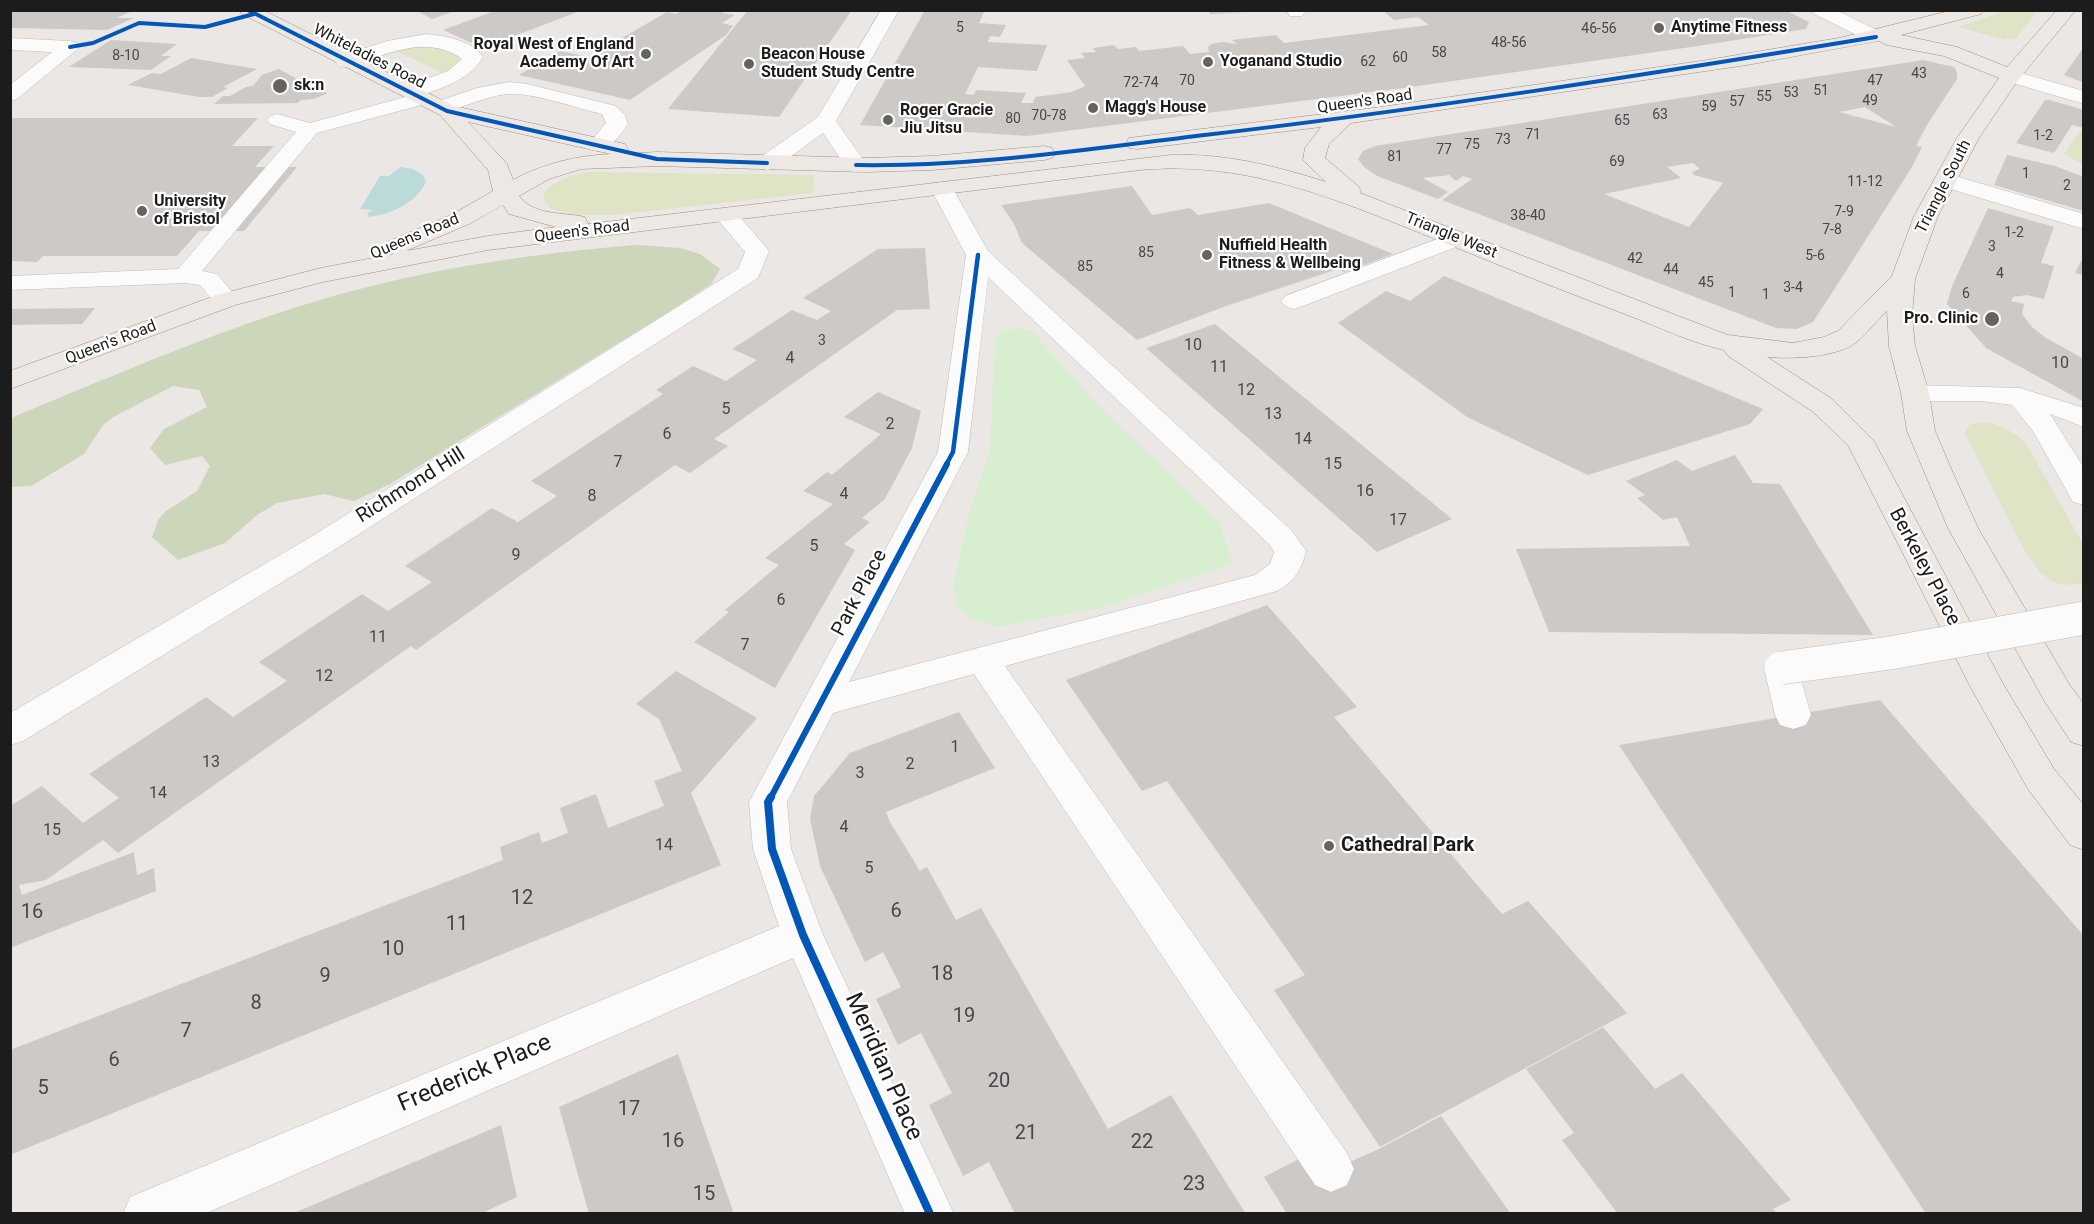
<!DOCTYPE html>
<html>
<head>
<meta charset="utf-8">
<style>
	body { margin:0 }
	#map { position:relative; width:2094px; height:1224px; overflow:hidden; background:#eae7e4; font-family:Roboto,sans-serif }
	canvas { display:block }
	.frame { position:absolute; inset:0; border:12px solid #1c1c1c; pointer-events:none }
</style>
</head>
<body>
<div id="map">
<canvas width="2094" height="1224"></canvas>
<div class="frame"></div>
</div>
<script>
const ctx = document.querySelector('canvas').getContext('2d');
ctx.lineJoin = 'round';
function fill(path, color) {
  ctx.fillStyle = color;
  ctx.fill(path, 'evenodd');
}
function strokePath(path, color, width, dash) {
  ctx.strokeStyle = color;
  ctx.lineWidth = width;
  ctx.lineCap = dash ? 'butt' : 'round';
  ctx.setLineDash(dash || []);
  ctx.stroke(path);
}
function label(font, color, halo, rows, align = 'center') {
  ctx.font = font + ' Roboto,sans-serif';
  ctx.lineWidth = 4.5;
  ctx.setLineDash([]);
  ctx.textBaseline = 'middle';
  ctx.strokeStyle = halo;
  ctx.fillStyle = color;
  for (const [text, x, y, turn = 0] of rows) {
    ctx.save();
    ctx.translate(x, y);
    ctx.rotate((+turn || 0) * Math.PI / 180);
    ctx.textAlign = isNaN(turn) ? turn : align;
    if (halo) ctx.strokeText(text, 0, 0);
    ctx.fillText(text, 0, 0);
    ctx.restore();
  }
}
const grass = new Path2D(`
	M2005 11H2037L2016 39 2007 38 2005 40 1958 27Z
	M418 45 449 48 465 59 447 75 394 50Z
	M2081 130H2083V164L2064 154Z
	M587 172 814 175 813 193 613 215H574L552 209 545 203 544 193C555 180 570 176 587 172Z
	M1982 422C2000 424 2011 430 2025 442L2083 544V583L2063 585 2050 580 2039 571 2022 546 1965 433 1969 425Z`);
const forest = new Path2D(`
	M636 245 680 248 700 254 720 269 711 284 678 306 390 484 354 501 324 494 277 503 257 515 225 543 178 560 152 537 158 520 166 511 197 491 210 466 202 456 165 465 150 448 164 429 207 407 199 390 173 386 113 417 103 425 84 454 31 486 11 487V418C123 372 235 322 352 291 445 266 540 253 636 245Z`);
const park = new Path2D(`
	M1019 328 1032 331 1094 401 1219 522 1234 564 1101 608 996 627 970 618 957 606 953 585 970 511 990 450 995 338 1002 331Z`);
const water = new Path2D(`
	M400 167 413 169 423 175 426 182C416 203 392 214 369 217L367 213 374 210 360 209 380 176H389Z`);
const building = new Path2D(`
	M10 10 117 11 135 10 116 18H134L107 30 10 28Z
	M415 10H455V11L432 19Z
	M497 10H580V11L483 48 443 30Z
	M682 10H725L722 13 735 15 722 23 733 26 726 35 630 100 519 75 560 51 589 57 667 12 676 14Z
	M748 10H852L779 117 668 109Z
	M925 10H985L979 23 1006 25 1000 37 990 36 988 42 1047 45 1037 71 978 67 965 94 974 95 976 90 1026 93 1021 103H1033L1035 97 1072 92 1085 86 1067 60 1085 58 1081 53 1096 52 1093 48 1114 45 1118 49 1136 47 1139 51 1183 46 1190 54 1209 52 1208 47 1211 44 1222 42 1237 44 1232 40 1276 35 1284 43 1429 25 1418 17 1394 20 1382 10H1785L1809 22 1806 29 1698 46 1411 87 1027 136 860 125Z
	M1208 10H1247V12L1210 14Z
	M111 40 177 44 161 56H171L151 70 69 67Z
	M2084 47V83L2064 75Z
	M191 58 257 69 223 87 228 88 212 97H199L128 85 152 73 161 74Z
	M1923 60 1954 67 1957 72V79L1927 125 1916 146 1922 147 1912 167 1832 293 1813 322 1797 329 1776 328 1442 200 1472 179 1463 176 1456 181 1449 175 1423 178 1448 192 1438 199 1377 176 1364 167 1358 159 1363 151 1375 146ZM1865 107 1896 127 1839 112ZM1693 163 1700 169 1692 172 1694 175 1723 183 1689 227 1604 194 1681 178 1667 167Z
	M279 69 308 85 325 89 326 94 314 99 301 100 298 103 214 104 223 96H230L246 87 253 86 262 75Z
	M2045 100H2050L2084 110V128L2072 125 2054 153 2016 143Z
	M10 118H258L232 146H274L255 167H297L244 231H199L177 256H43L37 262 10 261Z
	M2007 155 2055 166 2084 177V211L1994 185Z
	M1132 186 1152 215 1190 208 1198 215 1269 203 1393 254 1344 272 1338 269 1226 306 1137 340 1022 243 1013 222 1001 205Z
	M1988 208 2054 227 2041 263 2054 266 2044 299 2027 295 2013 297 2011 301 2024 304 2022 314 2032 327 2046 338 2084 359V402L1986 348 1947 304 1952 286Z
	M925 248 930 309 897 310 714 439 728 446 690 473 675 465 416 650 411 646 118 853 103 840 46 880 19 885 22 895 134 852 137 875 154 868 156 891 10 948V806L42 786 83 823 119 798 89 774 206 697 233 717 287 681 259 662 362 594 388 611 432 582 405 566 492 508 518 522 557 496 531 481 663 394 656 390 693 366 726 381 757 360 732 349 763 329 792 310 817 320 831 311 803 298 878 249Z
	M2084 255V275L2075 273Z
	M1444 276 1574 330 1763 409 1750 424 1588 475 1467 417 1338 323 1386 291 1410 301Z
	M95 308 82 324 10 325V309Z
	M1215 324 1323 413 1452 519 1377 552 1146 348Z
	M878 392 921 411 912 448 885 499 862 518 870 522 844 544 855 550 775 688 694 642 729 612 725 610 779 565 765 558 833 504 803 491 827 472 832 475 881 434 844 417Z
	M1735 455 1753 483 1780 484 1873 635 1549 632 1516 549 1690 546 1677 517 1663 520 1637 498 1645 495 1626 481 1677 460 1692 471Z
	M1267 605 1357 707 1334 717 1502 914 1528 901 1627 1013 1380 1147 1274 990 1305 975 1167 781 1142 791 1066 680Z
	M676 671 757 718 691 793 721 865 10 1155V1050L503 860 500 847 539 832 542 843 568 833 560 808 596 794 608 828 664 806 654 781 682 771 659 719 636 704Z
	M1880 700 2084 936V1214H1926L1619 745Z
	M959 712 995 768 886 812 890 822 920 871 927 867 956 920 981 908 1108 1129 1171 1095 1246 1214H1015L989 1162 963 1176 929 1105 952 1093 921 1033 898 1045 876 999 901 987 883 952 865 962 820 866 810 819 814 796 850 753Z
	M1603 1027 1655 1089 1682 1073 1791 1200 1773 1209 1777 1214H1618L1562 1140 1574 1133 1526 1069Z
	M678 1054 734 1214H589L559 1107Z
	M1441 1116 1511 1214H1287L1264 1177 1299 1159 1311 1179 1379 1149Z
	M501 1125 517 1197 480 1214 294 1213Z`);
const minor = new Path2D(`
	M881 10H899L836 121 867 165 864 170 856 172 848 170 823 133 775 168 767 170 759 168 756 163 759 158 818 117Z
	M1286 10H1304L1305 12 1302 16H1290Z
	M1811 10H1836L1883 33 1885 37 1883 41H1869L1814 14Z
	M427 34C446 36 471 40 483 57 470 79 447 86 425 94L432 99 429 103 317 133 202 271 217 274 239 300 235 305C217 310 211 298 200 285L185 283 10 290V276L178 269 296 132 270 124 267 120 270 116 277 114 310 123 405 97 399 92 402 88 448 71 462 59C424 32 385 57 345 67L338 65 335 61 338 57 387 41Z
	M10 38 70 41 77 43 80 47 17 99 10 101V85L52 52 10 50Z
	M2010 70 2084 91V104L2003 80 2000 76 2003 72Z
	M509 82 527 84 616 106 625 115 628 124C618 137 609 154 591 150L588 145 606 123 602 114C576 108 532 92 507 94 483 97 463 108 440 113L433 111 430 107 433 103 477 88Z
	M1945 173 2084 214V229L1937 185 1934 180 1937 175Z
	M942 182 950 184 953 189 988 251 1292 531 1306 551C1302 569 1294 582 1277 591L1005 666 1347 1153 1354 1169 1347 1185 1331 1192 1315 1185 974 674 833 713 787 802 791 849 823 935 954 1214H905L793 958 204 1214H123L130 1197 779 926 753 849 749 802 938 452 966 255 931 189 934 184ZM988 277 1270 545 1274 552 1270 564 1255 575 849 682 968 452Z
	M726 208 734 210 769 251 758 278 331 552 23 741 10 745V713L309 538 738 269 745 252 714 215 718 210Z
	M1456 232 1464 234 1468 239 1464 244 1303 306 1294 309 1285 306 1281 301 1285 296Z
	M1915 385 2020 388 2084 408V427L2050 414 2084 468V505L2073 502 2033 431 2012 405 1981 401H1915L1905 399 1901 393 1905 387Z
	M1781 655 1793 659 1798 668 1811 715 1806 725 1793 729 1780 725 1775 715 1764 668 1769 659Z`);
const major = new Path2D(`
	M239 10H263L454 106 625 144 628 149 624 154 657 152 866 158 932 156 1044 146 1052 148 1055 153 1052 158 1044 160 932 170 866 172 657 166 581 169 549 179 519 196C534 216 563 212 585 217L588 224 1171 155C1224 153 1276 166 1326 182L1303 160 1305 148 1321 127 1137 149 1129 148 1126 143 1129 138 1137 137 1373 108 1701 61 1839 38 1953 10H1984L1981 14 1901 35 1957 47 2007 67 2057 10H2076L2018 80 1979 138 1938 216 1915 279 1912 316 1915 346 1929 393 1935 431 1953 473 1978 528 2069 684 2084 704V746L2071 742 2045 702 1948 528 1907 431 1901 393 1889 346 1887 311C1877 320 1868 332 1858 341 1838 358 1792 359 1767 357L1832 399 1874 441 2002 682 2054 769 2084 805V850L2070 845 2028 789 1971 688 1848 445 1812 411 1728 356 1724 350C1692 343 1661 328 1630 316 1566 292 1503 267 1440 241 1340 201 1250 160 1140 170L488 250 323 282 235 305 10 389V371L217 295 321 268 394 254 387 252 384 247 387 242 453 214 493 191 488 170 440 115 242 14ZM1879 41 1887 45 1944 56 1999 78 1957 138 1914 216 1892 276 1838 331 1824 337 1793 343 1728 335 1699 324 1360 193 1361 191 1358 186 1325 158 1329 144 1351 123 1747 65ZM468 122 611 154C575 156 545 163 513 180L507 164ZM503 205 509 214 556 227 488 236 406 251 469 224Z`);
const minorBridge = new Path2D(`
	M1781 668 1890 653 2084 618`);
const cyclewayFar3 = new Path2D(`
	M248 10 447 111 657 159 767 163
	M70 47 93 43 139 23 205 27 254 14
	M856 165C970 167 1083 150 1196 136 1423 110 1650 74 1876 37`);
const cyclewayFar2 = new Path2D(`
	M946 465 953 452 978 255`);
const cyclewayFar1 = new Path2D(`
	M770 799 947 464`);
const cycleway = new Path2D(`
	M771 797 768 802 772 849 803 935 930 1214`);
const markers = [
	[1659,28,6,"#646362"],
	[646,54,6,"#646362"],
	[1208,62,6,"#646362"],
	[749,64,6,"#646362"],
	[280,86,8,"#646362"],
	[1093,108,6,"#646362"],
	[888,120,6,"#646362"],
	[142,211,6,"#646362"],
	[1207,255,6,"#646362"],
	[1992,319,8,"#646362"],
	[1329,846,6,"#646362"]
];
const farNumbernames = [
	["5",960,28],
	["46-56",1599,29],
	["48-56",1509,43],
	["58",1439,53],
	["8-10",126,56],
	["60",1400,58],
	["62",1368,62],
	["43",1919,74],
	["70",1187,81],
	["47",1875,81],
	["72-74",1141,83],
	["51",1821,91],
	["53",1791,93],
	["55",1764,97],
	["49",1870,101],
	["57",1737,102],
	["59",1709,107],
	["63",1660,115],
	["70-78",1049,116],
	["80",1013,119],
	["65",1622,121],
	["71",1533,135],
	["1-2",2043,136],
	["73",1503,140],
	["75",1472,145],
	["77",1444,150],
	["81",1395,157],
	["69",1617,162],
	["1",2026,174],
	["11-12",1865,182],
	["2",2067,186],
	["7-9",1844,212],
	["38-40",1528,216],
	["7-8",1832,230],
	["1-2",2014,233],
	["3",1992,247],
	["85",1146,253],
	["5-6",1815,256],
	["42",1635,259],
	["85",1085,267],
	["44",1671,270],
	["4",2000,274],
	["45",1706,283],
	["3-4",1793,288],
	["1",1732,293],
	["6",1966,294],
	["1",1766,295],
	["3",822,341]
];
const farPoinames = [
	["Anytime Fitness",1671,28],
	["Royal West of England",634,45,"right"],
	["Academy Of Art",634,63,"right"],
	["Beacon House",761,55],
	["Student Study Centre",761,73],
	["Yoganand Studio",1220,62],
	["sk:n",294,86],
	["Magg's House",1105,108],
	["Roger Gracie",900,111],
	["Jiu Jitsu",900,129],
	["University",154,202],
	["of Bristol",154,220],
	["Nuffield Health",1219,246],
	["Fitness & Wellbeing",1219,264],
	["Pro. Clinic",1978,319,"right"]
];
const farStreetnames = [
	["Whiteladies Road",369,57,27],
	["Queen's Road",1365,102,-8],
	["Triangle South",1944,187,-63],
	["Queen's Road",582,232,-7],
	["Triangle West",1451,236,22],
	["Queens Road",415,237,-23],
	["Queen's Road",111,343,-21]
];
const numberNames = [
	["10",1193,346],
	["4",790,359],
	["10",2060,364],
	["11",1219,368],
	["12",1246,391],
	["5",726,410],
	["13",1273,415],
	["2",890,425],
	["6",667,435],
	["14",1303,440],
	["7",618,463],
	["15",1333,465],
	["16",1365,492],
	["4",844,495],
	["8",592,497],
	["17",1398,521],
	["5",814,547],
	["9",516,556],
	["6",781,601],
	["11",378,638],
	["7",745,646],
	["12",324,677],
	["1",955,748],
	["13",211,763],
	["2",910,765],
	["3",860,774],
	["14",158,794],
	["4",844,828],
	["15",52,831],
	["14",664,846],
	["5",869,869]
];
const streetNames = [
	["Richmond Hill",411,486,-32],
	["Berkeley Place",1924,567,62],
	["Park Place",860,593,-62]
];
const poiNames = [
	["Cathedral Park",1341,846]
];
const nearNumbernames = [
	["12",522,899],
	["6",896,912],
	["16",32,913],
	["11",457,925],
	["10",393,950],
	["18",942,975],
	["9",325,977],
	["8",256,1004],
	["19",964,1017],
	["7",186,1032],
	["6",114,1061],
	["20",999,1082],
	["5",43,1089],
	["17",629,1110],
	["21",1026,1134],
	["16",673,1142],
	["22",1142,1143],
	["23",1194,1185],
	["15",704,1195]
];
const nearStreetnames = [
	["Meridian Place",883,1067,66],
	["Frederick Place",475,1074,-23]
];
fill(grass, '#dee4c5');
fill(forest, '#ccd6bb');
fill(park, '#d8eed1');
fill(water, '#badbda');
fill(building, '#cdc9c7');
strokePath(minor, '#bdbcbb', 1);
strokePath(major, '#9e8e83', 1);
fill(minor, '#fcfbfb');
fill(major, '#eee8e4');
strokePath(minorBridge, '#bdbcbb', 34, []);
strokePath(minorBridge, '#fcfbfb', 33);
strokePath(cyclewayFar3, '#0057b8', 4);
strokePath(cyclewayFar2, '#0057b8', 4.5);
strokePath(cyclewayFar1, '#0057b8', 6);
strokePath(cycleway, '#0057b8', 8);
for (const [x, y, r, color] of markers) {
  const dot = new Path2D();
  dot.arc(x, y, r, 0, 2 * Math.PI);
  ctx.fillStyle = color;
  ctx.fill(dot);
  strokePath(dot, '#fff', 2);
}
label('14px', '#484747', null, farNumbernames);
label('bold 16px', '#1c1c1c', '#fff', farPoinames, 'left');
label('16px', '#1c1c1c', '#fff', farStreetnames);
label('16px', '#484747', null, numberNames);
label('20px', '#1c1c1c', '#fff', streetNames);
label('bold 20px', '#1c1c1c', '#fff', poiNames, 'left');
label('20px', '#484747', null, nearNumbernames);
label('24px', '#1c1c1c', '#fff', nearStreetnames);
</script>
</body>
</html>
